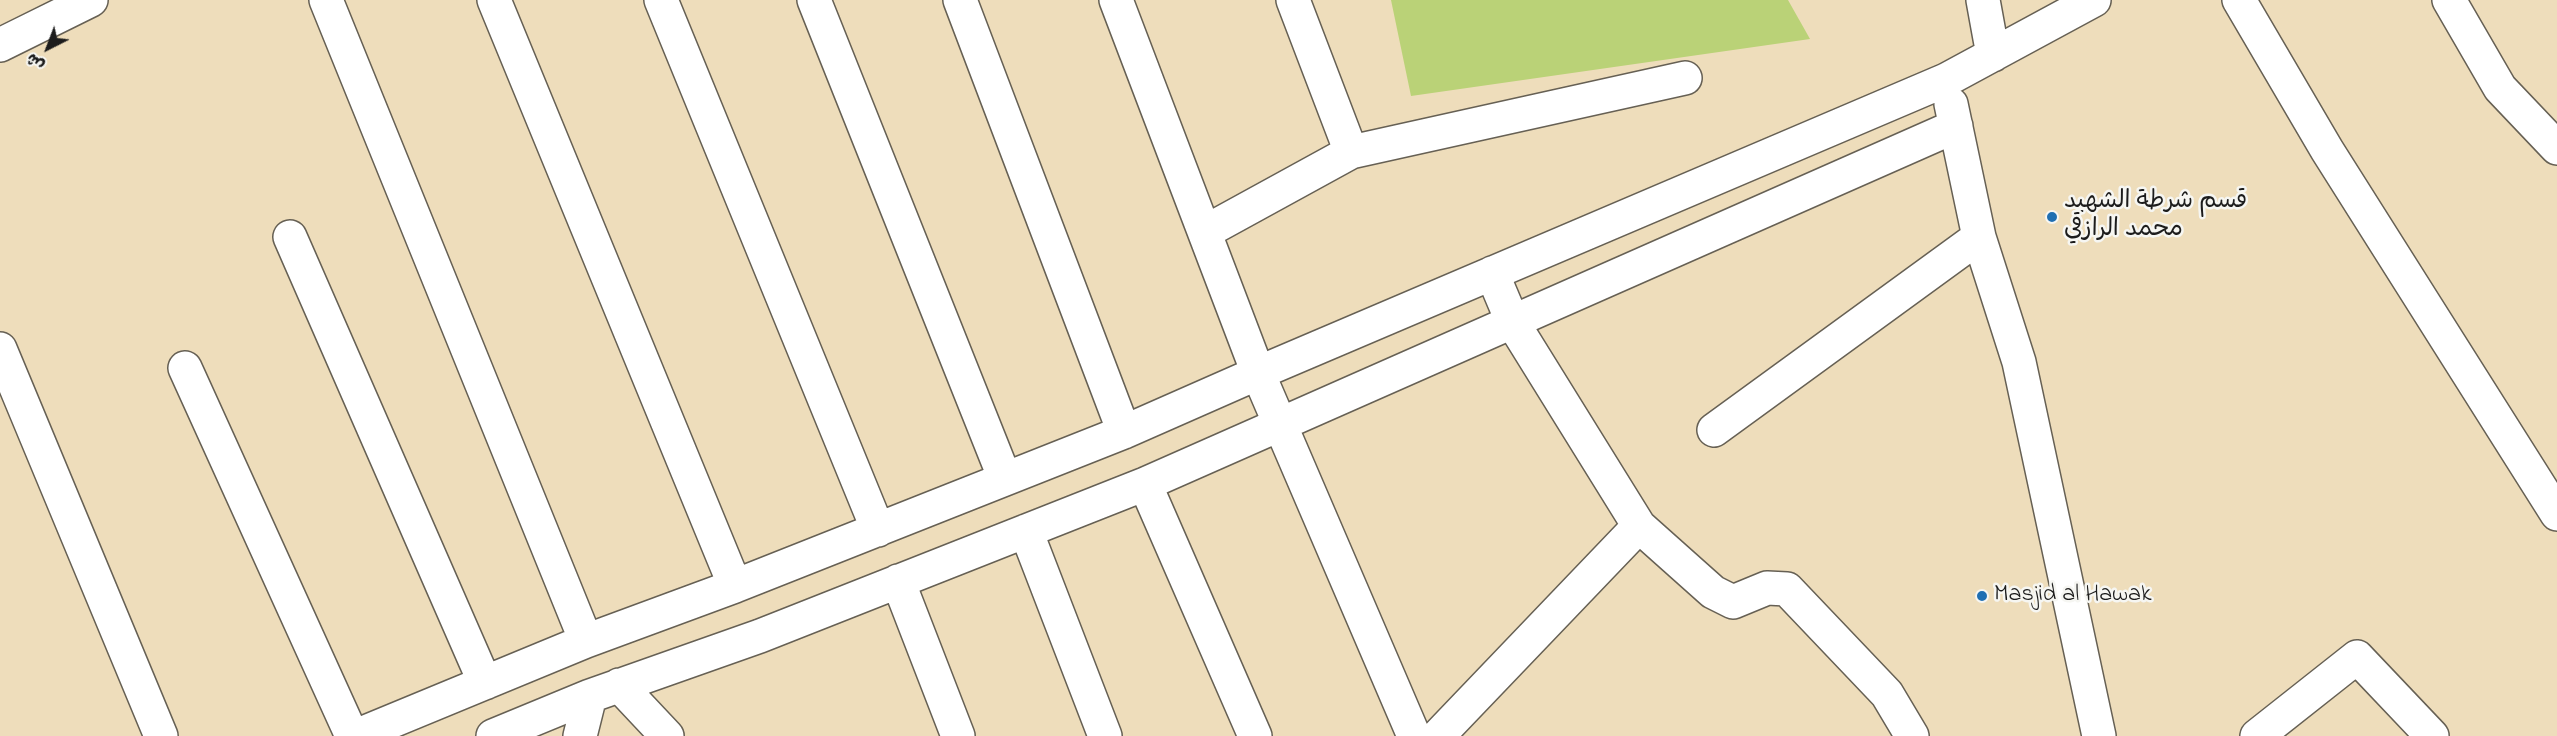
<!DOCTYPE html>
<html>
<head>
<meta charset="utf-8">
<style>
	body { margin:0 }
	#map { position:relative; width:2557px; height:736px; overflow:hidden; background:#edb; font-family:"Indie Flower","Playpen Sans Arabic",sans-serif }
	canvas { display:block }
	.north { position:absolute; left:18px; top:18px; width:60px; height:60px; -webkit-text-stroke:4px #f6f6f2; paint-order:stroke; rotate:222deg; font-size:16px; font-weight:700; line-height:24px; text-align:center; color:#1c1c1c }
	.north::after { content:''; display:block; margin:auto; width:21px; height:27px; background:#1c1c1c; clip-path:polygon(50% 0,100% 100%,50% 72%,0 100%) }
</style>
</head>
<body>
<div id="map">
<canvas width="2557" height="736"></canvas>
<div class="north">ش</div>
</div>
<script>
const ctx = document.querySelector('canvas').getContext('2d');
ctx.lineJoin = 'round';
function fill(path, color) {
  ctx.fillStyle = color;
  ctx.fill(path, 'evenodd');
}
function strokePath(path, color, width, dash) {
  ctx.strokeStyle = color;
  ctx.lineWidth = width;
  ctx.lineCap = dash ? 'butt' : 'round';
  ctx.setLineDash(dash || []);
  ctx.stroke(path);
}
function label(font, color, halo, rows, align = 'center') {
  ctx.font = font + ' "Indie Flower","Playpen Sans Arabic",sans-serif';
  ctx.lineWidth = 5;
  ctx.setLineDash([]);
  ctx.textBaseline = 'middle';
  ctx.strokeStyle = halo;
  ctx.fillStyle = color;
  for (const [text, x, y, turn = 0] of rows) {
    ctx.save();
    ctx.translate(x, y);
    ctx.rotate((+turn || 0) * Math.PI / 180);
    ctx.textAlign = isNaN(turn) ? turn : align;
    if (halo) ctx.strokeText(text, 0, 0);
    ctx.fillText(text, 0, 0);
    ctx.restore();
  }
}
const green = new Path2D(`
	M1391 0H1788L1810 39 1411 96Z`);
const minor = new Path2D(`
	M326 0 586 641
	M494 0 735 586
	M661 0 878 530
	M814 0 1005 479
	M960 0 1124 432
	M1116 0 1258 373 1414 736
	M1293 0 1351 152
	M1983 0 1993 55
	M2239 0 2327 150 2557 514
	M2449 0 2500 88 2557 148
	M0 45 91 0
	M1951 104 1979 237 2019 362 2099 736
	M1205 232 1351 152 1685 78
	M290 237 485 683
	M0 349 161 736
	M185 368 352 736
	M1714 430 1979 237
	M1145 484 1255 736
	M1639 526 1713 592 1733 602 1767 588 1787 589 1887 694 1912 736
	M1026 531 1105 736
	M898 581 958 736
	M619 685 667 736
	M356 736 586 641 735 586 1124 432 1258 373 1946 80 2094 0
	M493 736 590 696 760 636 1145 484 1956 126
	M580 736 590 696
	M1438 736 1639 526 1513 323 1492 273
	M2257 736 2357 657 2432 736`);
const markers = [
	[2052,217,6,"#1f6fb2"],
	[1982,596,6,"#1f6fb2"]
];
const poiNames = [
	["قسم شرطة الشهيد",2064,203],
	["محمد الرازقي",2064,231],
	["Masjid al Hawak",1994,596]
];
fill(green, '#bad277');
strokePath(minor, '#666054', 36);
strokePath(minor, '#fff', 33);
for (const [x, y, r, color] of markers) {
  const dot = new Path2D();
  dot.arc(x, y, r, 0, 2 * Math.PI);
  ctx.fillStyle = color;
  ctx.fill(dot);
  strokePath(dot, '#f6f6f2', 2);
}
label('24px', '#1c1c1c', '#f6f6f2', poiNames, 'left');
</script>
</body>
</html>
